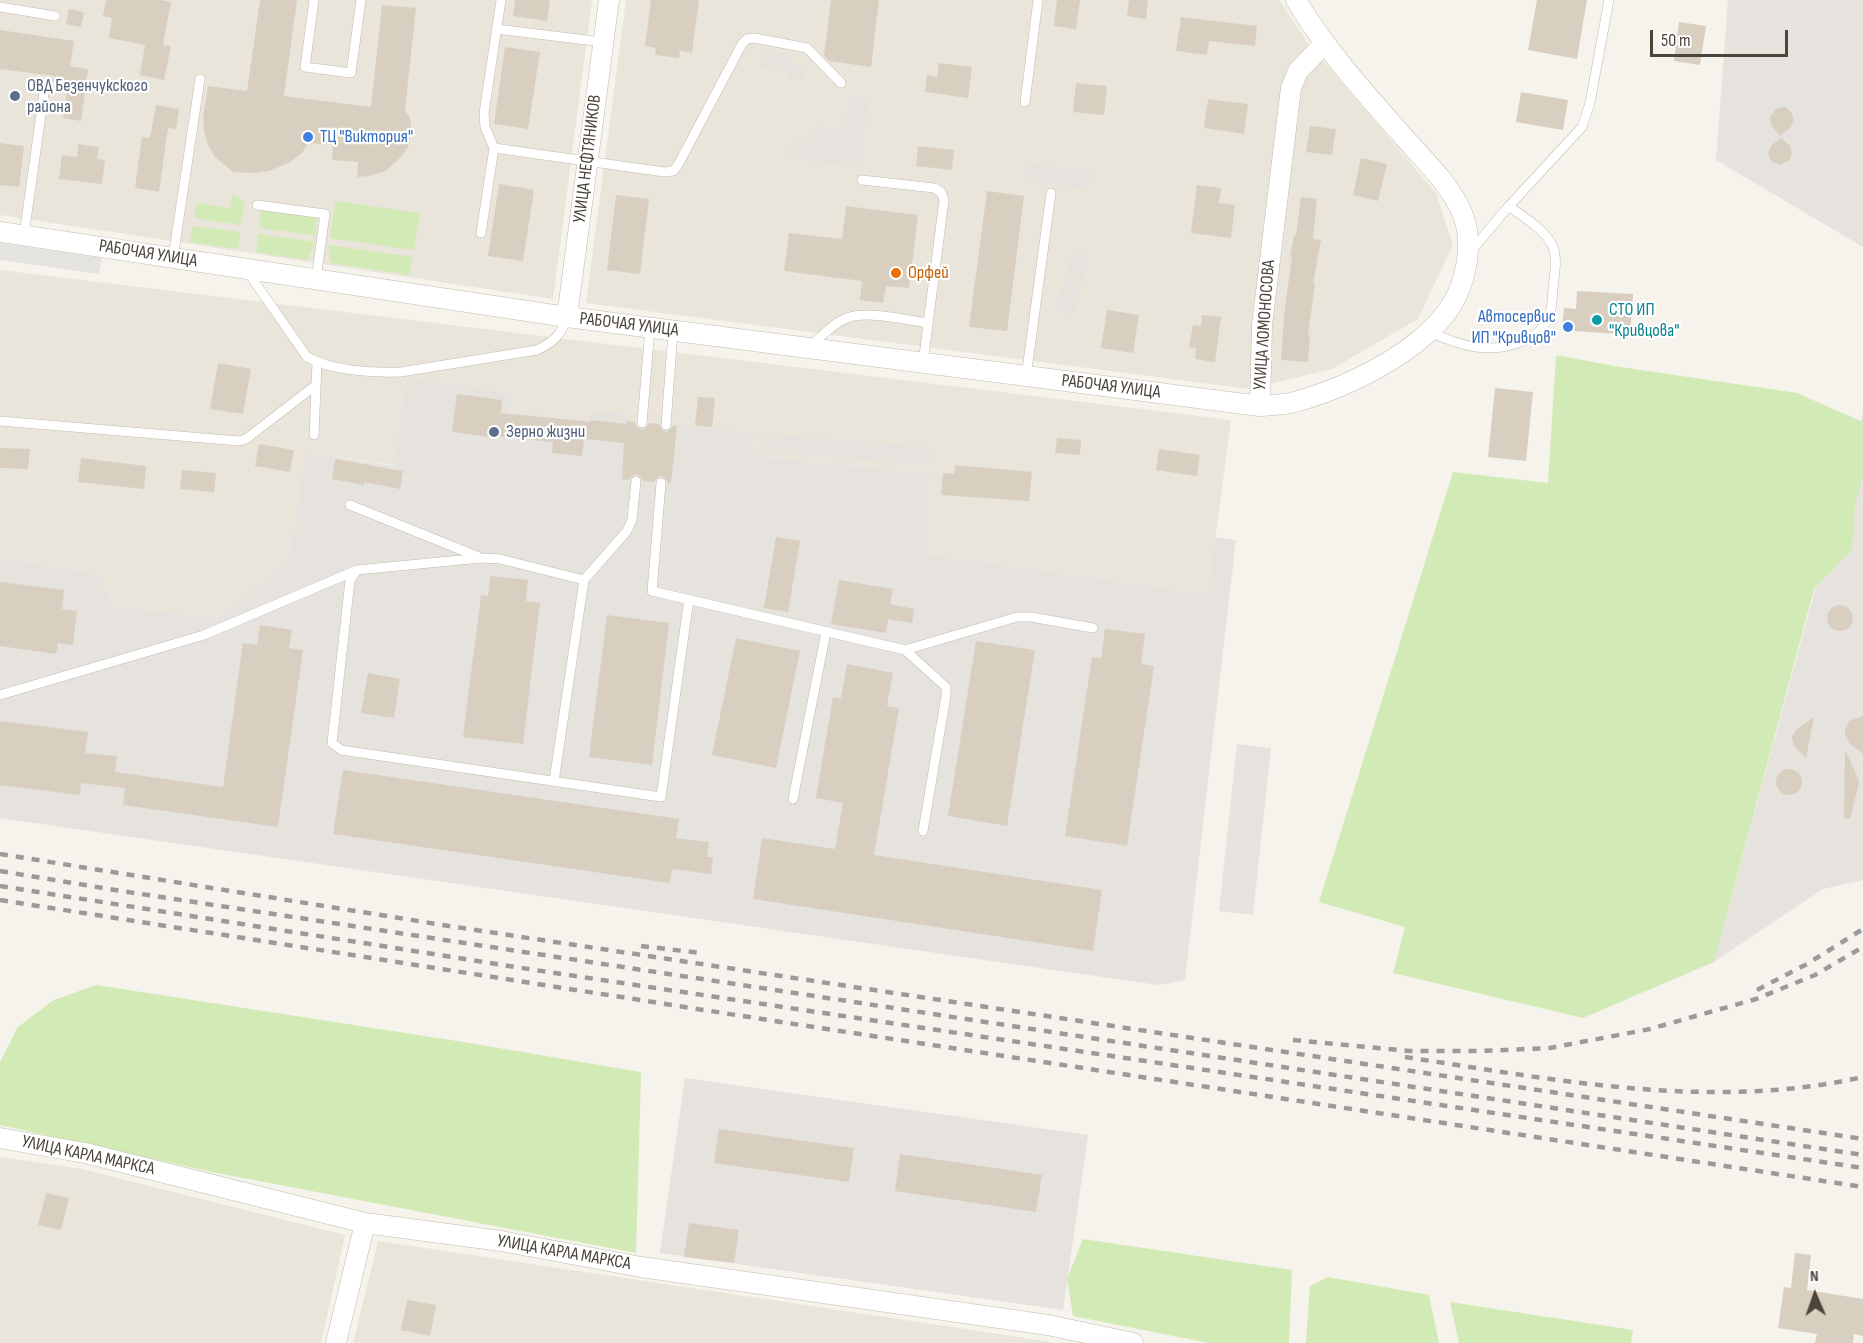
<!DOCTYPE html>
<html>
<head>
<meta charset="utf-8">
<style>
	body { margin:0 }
	#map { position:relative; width:1863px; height:1343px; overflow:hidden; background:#f6f3ec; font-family:"Sofia Sans Condensed",sans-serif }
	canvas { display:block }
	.north { position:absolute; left:1785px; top:1265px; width:60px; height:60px; -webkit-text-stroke:4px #fff; paint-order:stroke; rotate:358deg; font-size:16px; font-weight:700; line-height:24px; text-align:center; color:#4b4439 }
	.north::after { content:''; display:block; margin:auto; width:21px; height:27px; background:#4b4439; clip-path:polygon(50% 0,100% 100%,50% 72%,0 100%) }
	.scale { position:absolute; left:1650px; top:30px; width:138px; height:27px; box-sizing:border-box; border:3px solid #4b4439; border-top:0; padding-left:8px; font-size:18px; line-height:21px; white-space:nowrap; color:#4b4439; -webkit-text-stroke:4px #fff; paint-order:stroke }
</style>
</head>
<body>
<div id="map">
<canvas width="1863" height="1343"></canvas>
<div class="north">N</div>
<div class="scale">50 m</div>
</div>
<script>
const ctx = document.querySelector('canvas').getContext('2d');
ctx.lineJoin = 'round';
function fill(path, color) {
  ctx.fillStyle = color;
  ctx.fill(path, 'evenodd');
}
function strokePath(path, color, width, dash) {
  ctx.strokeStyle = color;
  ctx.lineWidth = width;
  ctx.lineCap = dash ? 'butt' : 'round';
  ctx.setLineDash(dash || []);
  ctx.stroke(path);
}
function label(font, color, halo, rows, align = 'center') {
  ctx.font = font + ' "Sofia Sans Condensed",sans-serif';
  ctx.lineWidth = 4.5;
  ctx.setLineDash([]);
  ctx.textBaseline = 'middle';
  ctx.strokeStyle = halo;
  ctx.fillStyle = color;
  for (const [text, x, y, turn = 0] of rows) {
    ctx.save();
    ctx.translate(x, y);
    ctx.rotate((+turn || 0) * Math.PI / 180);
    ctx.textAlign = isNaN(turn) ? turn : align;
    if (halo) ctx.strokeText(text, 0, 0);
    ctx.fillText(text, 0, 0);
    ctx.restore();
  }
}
const residential = new Path2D(`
	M0 0H592L553 299 0 215Z
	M626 0H1279L1308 43 1436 193 1453 245 1418 319 1332 369 1249 389 586 303Z
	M0 270 1231 420 1208 594 928 554 930 473 754 456 755 434 626 421V413L592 410 591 420 501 481 305 452 288 561 218 617 111 606 101 574 0 558Z
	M0 1157 82 1169 345 1235 321 1343H0Z
	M378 1241 1045 1341 1054 1343H353Z`);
const industrial = new Path2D(`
	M1728 0H1863V247L1716 160Z
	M763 49 792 54 790 66 806 69 803 82 787 79V72L760 67Z
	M849 96 868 98 860 167 789 159 791 141 813 144 815 126 845 130Z
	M1027 163 1091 171 1088 189 1025 182Z
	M1072 250 1089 254 1073 316 1056 312Z
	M407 378 512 393 510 412 590 420 592 410 627 413V421L755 433 754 456 930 473 928 554 1208 594 1215 537 1236 540 1185 980 1158 985 0 818V558L101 574 111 606 218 617 288 561 305 452 394 466Z
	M1863 413V880L1823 889 1714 962Z
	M766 434 931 447 929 465 765 452Z
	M1237 744 1271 748 1253 915 1219 911Z
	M685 1078 1088 1135 1063 1310 660 1253Z`);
const green = new Path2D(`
	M232 195 244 202 241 225 194 218 196 203 230 208Z
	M335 201 420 213 414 250 330 238Z
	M261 210 317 218 315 235 259 228Z
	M193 226 240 232 238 249 190 242Z
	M258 234 315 242 307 260 256 252Z
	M328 245 412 257 409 275 331 263Z
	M1556 355 1614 366 1797 393 1863 422V474L1855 504 1852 550 1814 589 1714 962 1583 1018 1393 973 1405 927 1319 902 1453 472 1548 483Z
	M96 985 457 1041 641 1072 636 1253 212 1172 0 1125V1062L18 1027 52 1001Z
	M1083 1239 1292 1270 1289 1343H1209L1073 1316 1067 1279Z
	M1328 1277 1429 1295 1439 1343H1306L1310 1286Z
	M1450 1302 1633 1330 1631 1343H1459Z`);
const parking = new Path2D(`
	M0 243 102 258 99 274 0 260Z`);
const building = new Path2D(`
	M106 0H161L171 2 163 45 171 46 164 80 140 75 145 45 109 38 112 18 103 16Z
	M260 0H297L284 96 371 107 382 5 416 8 405 110 410 118 412 131 408 147 399 159 385 171 370 176 357 177 358 162 332 160 333 145 308 143 302 153 290 162 269 171 254 173 233 172 215 157 208 145 204 130 203 118 208 86 247 91Z
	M515 0H550L547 21 513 16Z
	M651 0H699L692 53 680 51 679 58 655 55 656 48 645 46Z
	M831 0H879L871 67 829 61 824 56Z
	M1057 0H1080L1076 29 1054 26Z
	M1129 0H1148L1146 19 1127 16Z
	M1537 0H1587L1577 59 1528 50Z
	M69 9 84 12 81 27 66 24Z
	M1181 17 1257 26 1255 46 1209 41 1207 55 1176 51Z
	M1679 22 1706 26 1700 65 1674 61Z
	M0 30 74 41 70 66 88 69 81 121 63 118 68 83 53 81 54 76 0 69Z
	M505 47 540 52 528 129 494 124Z
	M939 63 972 67 968 98 925 92 927 75 937 77Z
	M1076 83 1107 86 1104 115 1073 112Z
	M1521 92 1568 100 1563 130 1516 122Z
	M1208 99 1248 104 1244 134 1204 128Z
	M156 105 179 109 176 129 168 128 159 192 135 188 142 137 150 138Z
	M1785 107 1791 112 1794 120 1791 127 1780 136 1771 125 1770 117 1777 108Z
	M1310 126 1336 129 1332 155 1306 152Z
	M1781 138 1790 146 1792 153 1790 160 1780 165 1771 161 1768 153 1771 146Z
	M0 143 24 146 19 187 0 185Z
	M78 144 99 147 97 159 105 160 102 184 59 179 62 155 77 157Z
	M918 146 954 150 952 170 916 166Z
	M1361 158 1387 164 1378 201 1353 195Z
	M499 184 534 190 523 261 488 256Z
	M1197 185 1221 188 1219 203 1235 205 1231 238 1191 233Z
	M987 191 1024 196 1007 331 969 327Z
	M616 195 649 199 640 274 607 270Z
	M1301 197 1317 199 1313 239 1321 240 1313 283H1315L1308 335H1310L1308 362 1281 360 1284 315 1292 257H1290L1294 235 1296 236Z
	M846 206 918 215 909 288 886 286 883 303 860 300 862 281 784 271 789 233 842 239Z
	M1577 291 1633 294 1630 335 1562 330 1564 308 1576 309Z
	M1107 310 1139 315 1133 353 1101 348Z
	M1202 315 1221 317 1215 362 1195 359 1196 348 1189 347 1193 325 1201 326Z
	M218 363 251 369 243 414 210 409Z
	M1495 388 1533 392 1526 461 1488 457Z
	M457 394 502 400 501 413 590 422 591 420 626 424V421L635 422 636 426 642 430 647 427 649 423 659 424 662 430 666 432 671 429 673 426H677L671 484H668L667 480 662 476 658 477 654 482 643 481 640 476 636 474 631 477 629 480 622 479 624 443 584 439 582 456 552 453 553 442 497 436V438L452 432Z
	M698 397 715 398 712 427 695 425Z
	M1057 438 1081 440 1080 455 1055 453Z
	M259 444 294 450 290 472 255 466Z
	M0 448 30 449 28 469 0 468Z
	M1159 449 1200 455 1197 476 1156 470Z
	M81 458 146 466 144 489 78 482Z
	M335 459 403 471 400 489 364 482V485L332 479Z
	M955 465 1032 472 1029 501 941 495 943 473 954 474Z
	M182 470 216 473 214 492 180 489Z
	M776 537 800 541 788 612 764 608Z
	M490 576 528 580 526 601 540 603 523 744 463 737 481 595 488 596Z
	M839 580 893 589 890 604 914 609 912 623 888 619 886 633 831 624Z
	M0 582 64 590 62 609 77 611 73 645 58 643 56 654 0 646Z
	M1827 618a13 13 0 1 1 26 0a13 13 0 1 1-26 0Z
	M607 615 669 623 652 765 589 757Z
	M260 625 292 630 289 648 303 650 278 827 123 805 125 788 81 783 80 795 0 785V721L88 732 85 753 117 756 115 772 223 787 243 643 257 645Z
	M1105 629 1145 634 1141 664 1154 666 1127 846 1065 836 1092 657 1101 658Z
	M736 638 800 651 776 768 712 755Z
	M976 641 1035 650 1007 826 948 816Z
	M847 664 893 673 887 706 899 708 874 855 1102 890 1093 951 753 899 762 838 835 849 843 803 816 798 833 697 841 698Z
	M368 673 400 679 394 718 361 713Z
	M1863 716V754L1849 743 1845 734V729L1849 721Z
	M1814 717 1806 758 1794 746 1792 737 1796 730Z
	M1845 750 1858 778 1859 783 1850 819 1844 818Z
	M1776 782a13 13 0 1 1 26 0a13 13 0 1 1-26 0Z
	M343 770 679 819 676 838 709 842 707 857H713L711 874 672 869 670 883 333 834Z
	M719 1129 854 1148 849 1182 714 1163Z
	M900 1154 1042 1175 1036 1212 895 1191Z
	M46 1193 69 1198 61 1230 38 1225Z
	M689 1223 739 1230 734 1263 684 1257Z
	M1795 1253 1811 1255 1807 1290 1863 1299V1336L1854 1334 1853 1343H1815L1817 1334 1778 1328 1784 1287 1791 1288Z
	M407 1300 436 1305 430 1336 401 1330Z`);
const service = new Path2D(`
	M314 0 305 67 351 73 361 0
	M0 7 55 16
	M496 29 603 42
	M1025 102 1038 0
	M494 148 485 127 484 113 501 0
	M862 180 934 188 941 192 944 200 923 363
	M257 205 325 214 316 279
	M1509 206 1582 127 1590 103 1609 0
	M481 233 494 148 664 172 673 171 678 165 742 44 747 39 754 38 807 48 841 83
	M24 235 44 93
	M173 258 200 79
	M247 271 307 357C332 371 373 373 401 372L537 350C554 342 561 335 567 317
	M1430 332C1460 346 1491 355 1523 341 1533 337 1539 333 1545 324 1552 314 1552 301 1553 289 1554 276 1558 260 1553 247 1546 230 1523 217 1509 206L1471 251
	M809 347C821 337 833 323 847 318 866 310 907 320 928 323
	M1026 377 1051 193
	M0 421 239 441 246 439 316 385
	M642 423 650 328
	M666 425 673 331
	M314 435 317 363
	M661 483 652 591 905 650 1017 617H1031L1093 628
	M350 505 479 557
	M584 580 500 559 481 558 357 570 350 580 332 743 341 750 661 797 689 599
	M905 650 946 687V696L923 831
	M0 695 204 635 357 570
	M554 781 584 580 627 531 632 520 636 481
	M793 799 826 632`);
const minor = new Path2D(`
	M0 232 567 317 1260 406C1270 405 1281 405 1291 403 1334 392 1383 369 1417 342 1428 333 1438 324 1446 313 1467 286 1475 241 1461 210 1447 181 1423 159 1402 135 1364 92 1326 50 1296 0
	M567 317 609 0
	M1260 406 1262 325 1291 88 1298 71 1325 43
	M0 1138 85 1153 365 1223 501 1241 641 1267 1048 1325 1133 1343
	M336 1343 365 1223`);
const rail = new Path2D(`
	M0 854 449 926 1863 1139
	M0 871 115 890 1863 1155
	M0 886 535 970 1863 1168
	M0 900 768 1020 1863 1187
	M641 946 701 953
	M1757 990 1807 964 1863 929
	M1293 1040 1409 1051H1481L1550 1048 1650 1029 1756 999 1815 975 1863 947
	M1405 1057C1557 1080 1711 1111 1863 1077`);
const markers = [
	[15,96,6,"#5c6f8a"],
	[308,137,6,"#3f7fe0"],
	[896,273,6,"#e8710a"],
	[1597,320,6,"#0f9aa8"],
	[1568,327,6,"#3f7fe0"],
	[494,432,6,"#5c6f8a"]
];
const serviceNames = [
	["ОВД Безенчукского",27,86],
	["района",27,107],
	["Зерно жизни",506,432]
];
const shopNames = [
	["ТЦ \"Виктория\"",320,137],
	["Автосервис",1556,317,"right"],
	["ИП \"Кривцов\"",1556,338,"right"]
];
const streetNames = [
	["УЛИЦА НЕФТЯНИКОВ",588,159,-83],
	["РАБОЧАЯ УЛИЦА",148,254,9],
	["РАБОЧАЯ УЛИЦА",629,325,7],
	["УЛИЦА ЛОМОНОСОВА",1265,325,-86],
	["РАБОЧАЯ УЛИЦА",1111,387,7],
	["УЛИЦА КАРЛА МАРКСА",88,1156,12],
	["УЛИЦА КАРЛА МАРКСА",564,1253,10]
];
const foodNames = [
	["Орфей",908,273]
];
const cultureNames = [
	["СТО ИП",1609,310],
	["\"Кривцова\"",1609,331]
];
fill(residential, '#eae5da');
fill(industrial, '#e6e2dd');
fill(green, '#d2eab5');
fill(parking, '#e5e3e0');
fill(building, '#d8cfc1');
strokePath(service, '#c2bbae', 10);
strokePath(minor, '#c2bbae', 21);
strokePath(service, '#fff', 9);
strokePath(minor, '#fff', 20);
strokePath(rail, '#9a9a9a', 4.5, [8, 8]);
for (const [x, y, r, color] of markers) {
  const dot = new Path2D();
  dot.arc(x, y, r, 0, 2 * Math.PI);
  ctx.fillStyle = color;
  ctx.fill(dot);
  strokePath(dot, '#fff', 2);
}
label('18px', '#4e5e75', '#fff', serviceNames, 'left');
label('18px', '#366cbe', '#fff', shopNames, 'left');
label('18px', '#4b4439', '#fff', streetNames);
label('18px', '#c56008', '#fff', foodNames, 'left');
label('18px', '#0d838f', '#fff', cultureNames, 'left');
</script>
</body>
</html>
